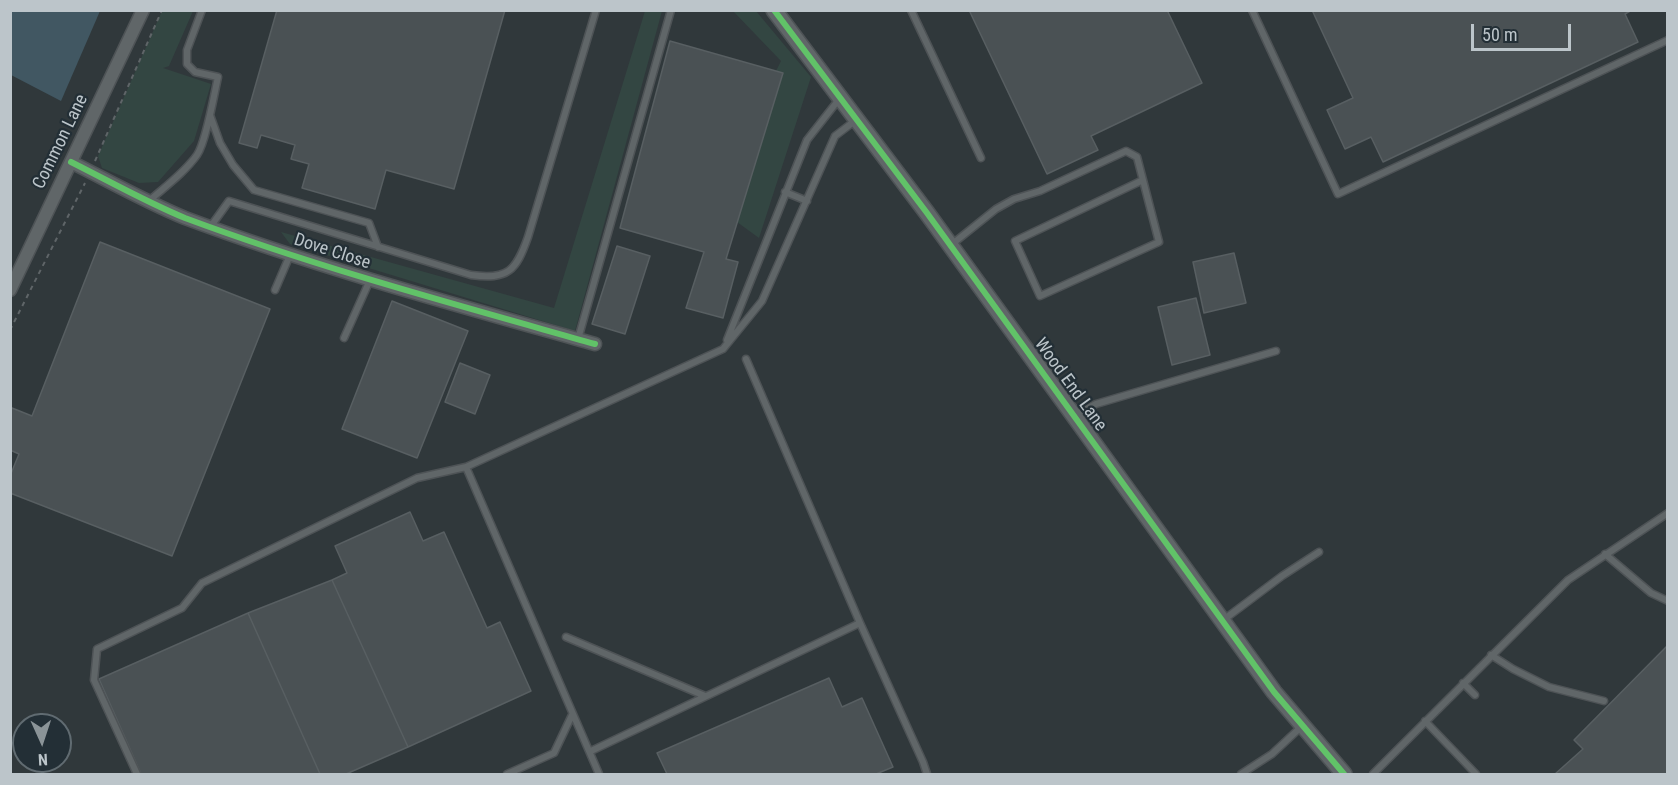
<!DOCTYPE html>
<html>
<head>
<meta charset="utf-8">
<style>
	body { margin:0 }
	#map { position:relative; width:1678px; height:785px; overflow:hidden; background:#30383b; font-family:"Roboto Condensed",sans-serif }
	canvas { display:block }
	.frame { position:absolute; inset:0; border:12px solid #bcc5ca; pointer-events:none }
	.north { position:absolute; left:12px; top:713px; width:60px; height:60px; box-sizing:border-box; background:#232f36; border:2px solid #606b71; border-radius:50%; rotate:177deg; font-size:16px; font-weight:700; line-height:24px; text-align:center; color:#bcc5ca }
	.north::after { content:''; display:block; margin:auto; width:21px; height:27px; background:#8b9498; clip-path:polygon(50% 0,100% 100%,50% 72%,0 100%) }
	.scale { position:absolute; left:1471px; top:24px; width:100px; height:27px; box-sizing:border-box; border:3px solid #bcc5ca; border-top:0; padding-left:8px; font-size:18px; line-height:21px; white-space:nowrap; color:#bcc5ca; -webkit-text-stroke:4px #232f36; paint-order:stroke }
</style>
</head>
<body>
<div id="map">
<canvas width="1678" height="785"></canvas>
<div class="frame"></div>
<div class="north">N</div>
<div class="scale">50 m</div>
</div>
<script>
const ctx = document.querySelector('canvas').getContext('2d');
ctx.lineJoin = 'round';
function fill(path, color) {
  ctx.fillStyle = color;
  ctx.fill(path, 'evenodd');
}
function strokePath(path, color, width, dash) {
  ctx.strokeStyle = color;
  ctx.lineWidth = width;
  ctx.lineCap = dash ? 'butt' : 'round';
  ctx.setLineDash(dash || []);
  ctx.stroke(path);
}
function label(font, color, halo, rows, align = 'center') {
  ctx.font = font + ' "Roboto Condensed",sans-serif';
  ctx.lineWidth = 4.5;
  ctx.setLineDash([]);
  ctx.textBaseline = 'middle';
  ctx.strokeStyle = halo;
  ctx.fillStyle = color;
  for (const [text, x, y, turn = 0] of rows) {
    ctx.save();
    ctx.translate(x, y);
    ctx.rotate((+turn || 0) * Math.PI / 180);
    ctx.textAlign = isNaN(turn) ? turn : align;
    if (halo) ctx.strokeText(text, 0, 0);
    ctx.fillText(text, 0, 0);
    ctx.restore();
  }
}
const green = new Path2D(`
	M162 11H193L169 66 163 68 211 84 194 141 158 182 139 183 102 168 98 156Z
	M645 11H662L575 331 290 244 281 232 554 308Z
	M733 11H756L811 77 759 238 737 222 783 73 776 71 781 61Z`);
const water = new Path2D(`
	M10 11H100L61 101 11 75Z`);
const building = new Path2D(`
	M277 10H505L454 189 386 170 375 209 302 188 309 164 291 159 295 145 261 135 257 148 239 143Z
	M969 10H1167L1202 83 1091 136 1098 150 1047 174Z
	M1312 10H1632L1625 14 1638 42 1383 162 1371 137 1345 149 1327 110 1353 98Z
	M670 41 783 73 726 259 738 262 723 318 686 308 704 252 620 228Z
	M100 242 270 309 172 556 10 493V476L19 454 10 450V412L12 408 32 416Z
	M617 246 650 256 625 334 592 324Z
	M1234 253 1246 303 1204 313 1193 262Z
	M1196 298 1210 355 1172 365 1158 307Z
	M392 301 468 331 417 458 342 429Z
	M460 363 490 375 475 414 445 402Z
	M410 512 423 541 444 532 487 628 500 622 531 691 408 747 332 580 347 573 335 546Z
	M332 580 408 747 346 774H320L248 613Z
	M248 613 320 774H141L99 679Z
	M1668 645V774H1555L1583 749 1574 740Z
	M829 678 842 707 862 698 893 767 876 774H667L657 753Z`);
const path = new Path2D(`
	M95 161 162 10
	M10 330 85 183`);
const service = new Path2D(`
	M911 10 981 158
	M1252 10 1338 194 1668 40
	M210 115 220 143 233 165 254 190 369 223 378 247
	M785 192 807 201
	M150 200C166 186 185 172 197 155 206 142 214 95 218 77L195 72 187 64V50L202 10
	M211 226 229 201 471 275C508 280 516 271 528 237L596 10
	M951 245 996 209 1014 199 1040 191 1126 151 1137 157 1159 242 1040 296 1015 241 1143 180
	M275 290 290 255
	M344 338 370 280
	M578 339 671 10
	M727 340 807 140 840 98
	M746 359 860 623 923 762 927 774
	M1074 415 1096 404 1276 351
	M466 467 599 774
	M1605 554 1651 593 1668 601
	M1222 621 1282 576 1319 552
	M566 637 705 696
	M1491 655 1513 669 1549 687 1604 701
	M1463 683 1475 695
	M1425 721 1476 774
	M591 751 860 623
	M137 774 94 680 97 649 182 608 202 583 417 478 466 467 723 349 762 301 835 136 856 120
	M507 774 554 753 572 715
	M1241 774 1272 754 1301 727
	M1373 774 1568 580 1668 513`);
const minor = new Path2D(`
	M71 162C107 180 148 203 185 218 319 268 457 305 595 344
	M10 290 143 10`);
const tertiary = new Path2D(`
	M774 10 927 213 1274 692 1344 774`);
const cycleway = new Path2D(`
	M774 10 927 213 1274 692 1344 774
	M71 162C107 180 148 203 185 218 319 268 457 305 595 344`);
const streetNames = [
	["Common Lane",61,142,-64],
	["Dove Close",332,252,18],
	["Wood End Lane",1070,385,54]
];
fill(green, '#334642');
fill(water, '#415762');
fill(building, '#4a5154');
strokePath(building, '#585f62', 1.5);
strokePath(service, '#4e5356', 9);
strokePath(minor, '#4e5356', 15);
strokePath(tertiary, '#4e5356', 18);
strokePath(path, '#5f6568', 2, [4.5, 4.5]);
strokePath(service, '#606668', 6);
strokePath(minor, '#606668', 12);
strokePath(tertiary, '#606668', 15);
strokePath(cycleway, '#61c268', 6);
label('18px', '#bcc5ca', '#232f36', streetNames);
</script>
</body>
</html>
